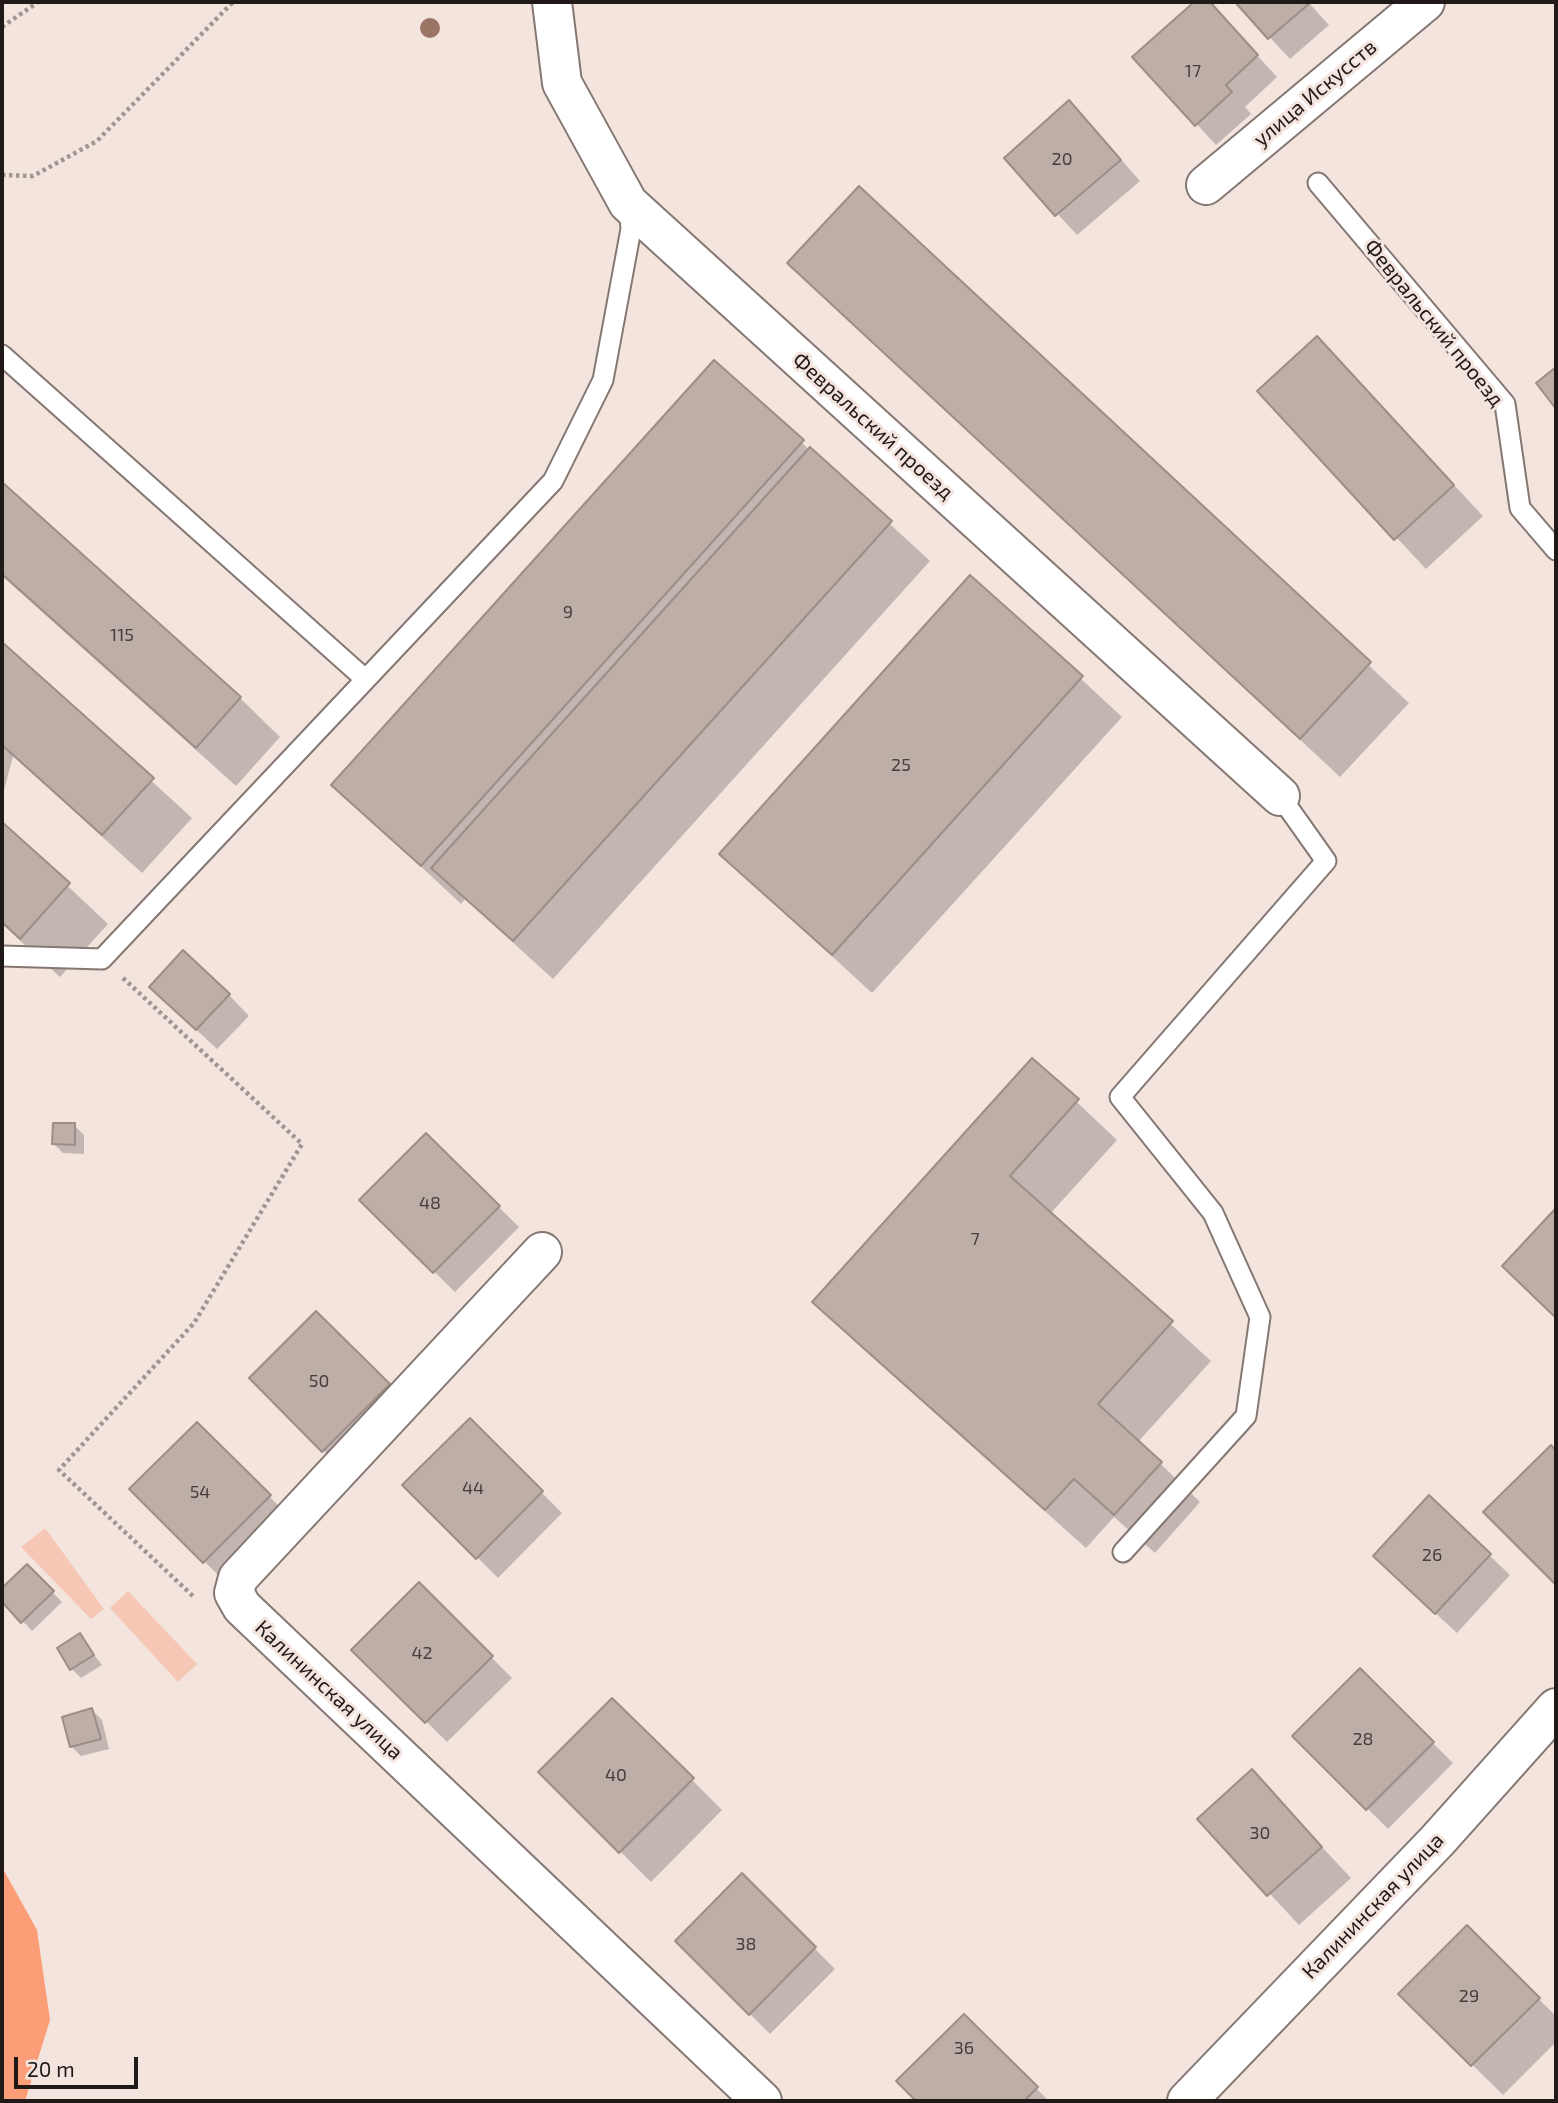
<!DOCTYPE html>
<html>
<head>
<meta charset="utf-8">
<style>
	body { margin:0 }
	#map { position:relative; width:1558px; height:2103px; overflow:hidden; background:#f4e4de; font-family:"Exo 2",sans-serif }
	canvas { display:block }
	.frame { position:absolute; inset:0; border:4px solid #1f1a18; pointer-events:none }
	.scale { position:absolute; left:14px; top:2057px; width:124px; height:32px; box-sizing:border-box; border:4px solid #1f1a18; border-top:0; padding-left:9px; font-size:21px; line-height:24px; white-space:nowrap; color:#1f1a18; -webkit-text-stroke:5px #f4e4de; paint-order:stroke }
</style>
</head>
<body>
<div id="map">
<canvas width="1558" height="2103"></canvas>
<div class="frame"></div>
<div class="scale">20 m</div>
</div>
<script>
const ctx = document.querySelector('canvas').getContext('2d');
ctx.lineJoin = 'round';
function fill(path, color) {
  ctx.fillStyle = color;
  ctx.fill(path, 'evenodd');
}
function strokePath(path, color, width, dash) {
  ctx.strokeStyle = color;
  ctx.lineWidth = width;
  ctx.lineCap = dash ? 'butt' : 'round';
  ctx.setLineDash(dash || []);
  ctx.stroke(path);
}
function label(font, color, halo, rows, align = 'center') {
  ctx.font = font + ' "Exo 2",sans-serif';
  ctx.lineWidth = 6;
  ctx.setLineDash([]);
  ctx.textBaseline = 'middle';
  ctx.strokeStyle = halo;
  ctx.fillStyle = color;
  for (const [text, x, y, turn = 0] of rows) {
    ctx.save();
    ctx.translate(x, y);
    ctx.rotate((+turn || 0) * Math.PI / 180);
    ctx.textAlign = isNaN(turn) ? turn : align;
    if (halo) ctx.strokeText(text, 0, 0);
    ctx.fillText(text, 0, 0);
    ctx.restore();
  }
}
const green = new Path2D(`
	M45 1528 104 1609 91 1619 21 1547Z
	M128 1591 197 1664 178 1682 110 1608Z`);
const forest = new Path2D(`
	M2 1867 37 1930 50 2020 25 2101H2Z`);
const shadow = new Path2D(`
	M1197 2H1208L1277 77 1245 107 1251 114 1216 145 1135 57Z
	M1237 2H1308L1329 25 1290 59Z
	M1089 123 1140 181 1077 235 1006 158Z
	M859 189 1409 703 1340 777 790 263Z
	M1317 338 1483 516 1426 569 1259 391Z
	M714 362 930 561 553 979 465 899 461 904 334 785Z
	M2 484 240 698 280 737 236 786 2 576Z
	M971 577 1122 717 872 993 721 854Z
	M2 644 192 818 142 873 13 756 2 798Z
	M2 824 108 924 60 977 2 924Z
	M229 995 249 1016 217 1049 172 1007Z
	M1032 1060 1117 1140 1050 1214 1211 1361 1138 1442 1200 1502 1155 1553 1114 1517 1086 1548 854 1341 815 1302Z
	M74 1125 84 1135V1154L63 1153 54 1144Z
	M426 1135 519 1227 455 1292 361 1200Z
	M1556 1210V1317L1504 1266Z
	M316 1313 409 1406 344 1471 251 1378Z
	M470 1420 562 1513 498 1578 405 1485Z
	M197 1425 290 1517 225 1582 132 1489Z
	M1551 1448 1556 1453V1582L1486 1512Z
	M1429 1498 1510 1575 1457 1633 1395 1576Z
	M27 1566 62 1602 32 1631 2 1599V1591Z
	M419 1585 512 1678 447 1742 354 1650Z
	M79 1635 102 1665 81 1678 72 1669Z
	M1360 1671 1453 1763 1388 1829 1295 1736Z
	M612 1700 722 1810 651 1882 540 1772Z
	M92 1710 102 1720 109 1749 81 1756 71 1746Z
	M1252 1772 1351 1878 1299 1925 1200 1819Z
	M742 1876 835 1969 770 2034 677 1941Z
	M1467 1928 1556 2016V2042L1503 2095 1401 1994Z
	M964 2017 1049 2101H919L899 2081Z`);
const building = new Path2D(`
	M1194 2H1210L1258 55 1226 85 1232 92 1195 126 1132 57Z
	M1235 2H1308L1310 3 1268 39Z
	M1069 100 1121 160 1055 216 1004 158Z
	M859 186 1371 662 1300 739 787 263Z
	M1317 336 1454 485 1394 540 1257 391Z
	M714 360 804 440 421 866 331 785Z
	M1556 367V409L1536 383Z
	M810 447 892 521 513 941 431 868Z
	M2 482 241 697 196 748 2 574Z
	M970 575 1083 676 832 955 719 854Z
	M2 642 154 778 102 835 2 745Z
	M2 822 70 883 20 939 2 922Z
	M183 950 230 994 196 1030 149 987Z
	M1032 1058 1079 1099 1010 1176 1173 1321 1098 1404 1162 1462 1114 1515 1074 1479 1045 1510 812 1302Z
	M53 1123H75V1145L52 1144Z
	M426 1133 500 1206 433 1273 359 1200Z
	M1556 1208V1318L1502 1266Z
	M316 1311 390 1384 322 1452 249 1378Z
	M470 1418 543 1491 476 1559 402 1485Z
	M197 1422 271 1495 203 1563 129 1489Z
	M1551 1445 1556 1451V1585L1483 1512Z
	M1429 1495 1491 1554 1435 1614 1373 1556Z
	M27 1564 54 1591 21 1623 2 1602V1588Z
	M419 1582 493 1656 425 1723 351 1650Z
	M80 1633 94 1655 70 1670 57 1648Z
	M1360 1668 1434 1742 1366 1810 1292 1736Z
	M612 1698 694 1778 619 1853 538 1772Z
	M92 1708 101 1739 70 1747 62 1717Z
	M1252 1769 1322 1847 1267 1896 1197 1819Z
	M742 1873 816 1947 749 2015 675 1941Z
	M1467 1925 1540 1998 1471 2066 1398 1994Z
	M964 2014 1038 2087 1024 2101H916L896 2081Z`);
const path = new Path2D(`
	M2 27 38 2
	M2 175 33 176 97 141 233 2
	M123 978 302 1144 194 1323 59 1470 195 1598`);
const lane = new Path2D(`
	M1318 183 1505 404 1520 508 1556 550
	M2 355 364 678
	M2 956 102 959 553 481 603 380 631 229 629 207
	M1123 1552 1246 1416 1260 1317 1213 1213 1120 1097 1326 861 1280 796`);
const street = new Path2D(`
	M552 2 562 83 628 203 1280 796
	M1206 185 1425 2
	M542 1252 238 1578 234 1593 242 1607 762 2101
	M1187 2101 1437 1841 1556 1708`);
const trees = [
	[430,28]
];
const numberNames = [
	["17",1193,71],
	["20",1062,159],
	["9",568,612],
	["115",122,635],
	["25",901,765],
	["48",430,1203],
	["7",975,1239],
	["50",319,1381],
	["44",473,1488],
	["54",200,1492],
	["26",1432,1555],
	["42",422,1653],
	["28",1363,1739],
	["40",616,1775],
	["30",1260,1833],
	["38",746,1944],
	["29",1469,1996],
	["36",964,2048]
];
const streetNames = [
	["улица Искусств",1315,93,-40],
	["Февральский проезд",1434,323,51],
	["Февральский проезд",873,426,42],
	["Калининская улица",329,1690,43],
	["Калининская улица",1373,1906,-46]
];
fill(green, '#f5c7b4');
fill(forest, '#fb9d76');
fill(shadow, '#0003');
fill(building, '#bdaea8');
strokePath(building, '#9c8d87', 2);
strokePath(lane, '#857772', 23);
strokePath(street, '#857772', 42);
strokePath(path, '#a19591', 4.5, [3.5, 3.5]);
strokePath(lane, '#fff', 19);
strokePath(street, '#fff', 38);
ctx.fillStyle = '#9b7464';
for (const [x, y] of trees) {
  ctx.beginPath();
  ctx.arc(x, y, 10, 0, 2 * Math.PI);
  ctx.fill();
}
label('18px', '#463f3c', null, numberNames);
label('21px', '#1f1a18', '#f4e4de', streetNames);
</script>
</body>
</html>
